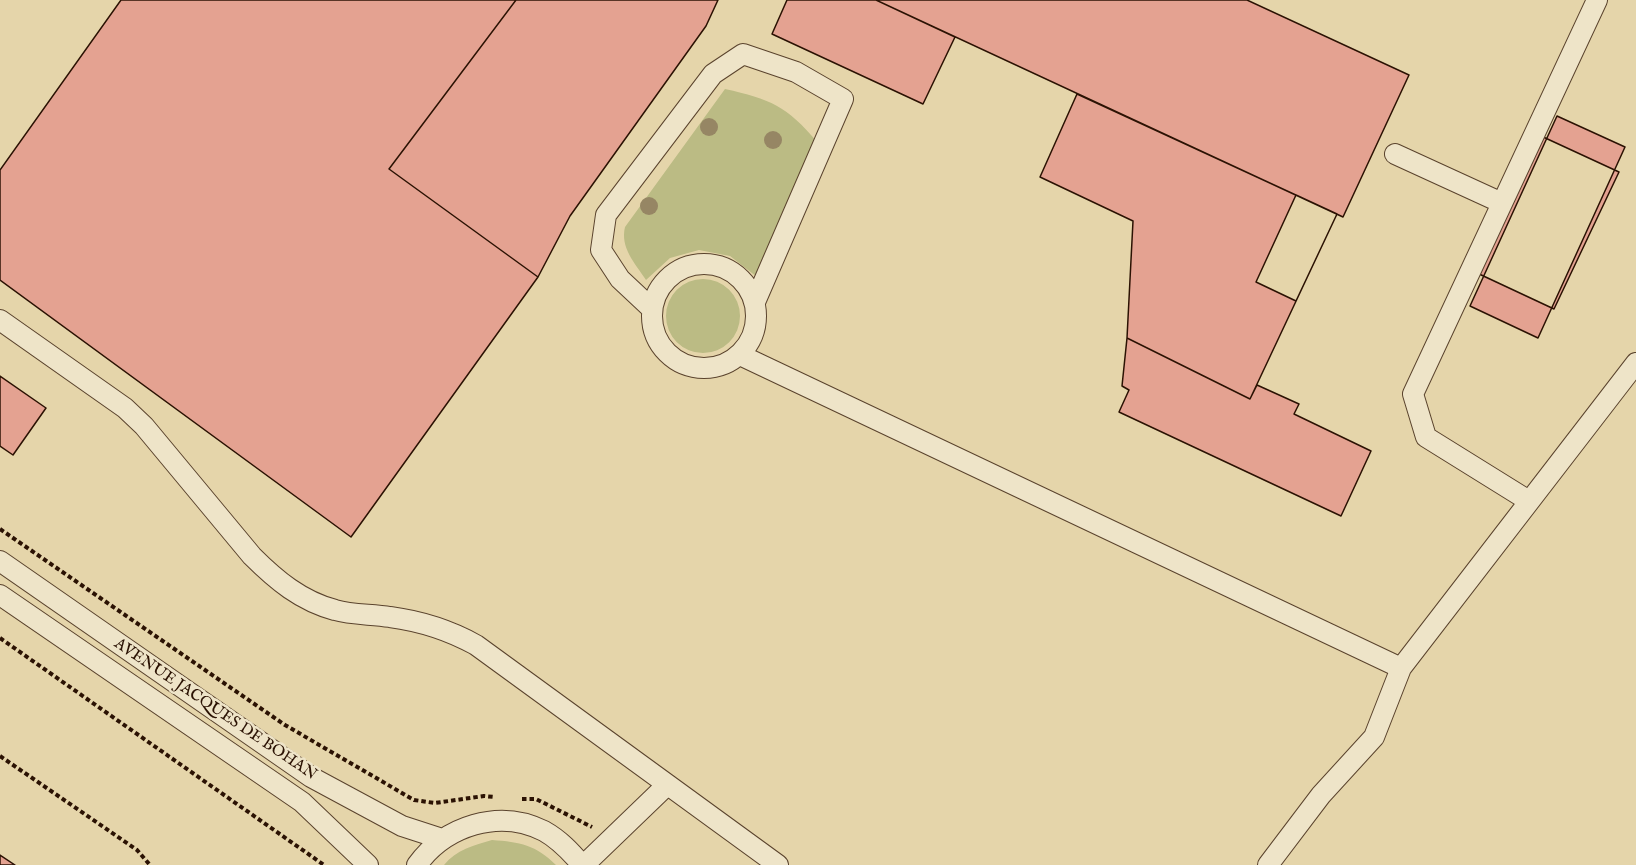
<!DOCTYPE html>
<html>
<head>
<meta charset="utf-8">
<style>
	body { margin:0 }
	canvas { display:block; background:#e5d5aa }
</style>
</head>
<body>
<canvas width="1636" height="865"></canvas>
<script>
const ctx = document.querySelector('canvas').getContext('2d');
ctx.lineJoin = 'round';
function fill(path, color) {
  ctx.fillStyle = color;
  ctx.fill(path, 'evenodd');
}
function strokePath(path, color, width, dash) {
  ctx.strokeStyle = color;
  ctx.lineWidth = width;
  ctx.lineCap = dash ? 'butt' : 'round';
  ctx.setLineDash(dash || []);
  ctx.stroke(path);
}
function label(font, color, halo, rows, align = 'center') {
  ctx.font = font + ' "IM FELL English",serif';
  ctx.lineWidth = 5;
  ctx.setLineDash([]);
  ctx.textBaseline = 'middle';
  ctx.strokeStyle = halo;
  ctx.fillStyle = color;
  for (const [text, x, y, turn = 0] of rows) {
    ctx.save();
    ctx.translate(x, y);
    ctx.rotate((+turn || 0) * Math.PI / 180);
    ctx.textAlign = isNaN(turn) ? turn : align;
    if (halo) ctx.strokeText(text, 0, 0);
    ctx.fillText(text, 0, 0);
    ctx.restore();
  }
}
const green = new Path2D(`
	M725 89C770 99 787 106 817 142L757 277 730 256 699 250 670 258 646 280C635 263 620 248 625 227Z
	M666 316a37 37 0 1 1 74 0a37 37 0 1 1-74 0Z
	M492 840C520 842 536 845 556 865H444C456 850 474 845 492 840Z`);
const building = new Path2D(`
	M121 0H516L389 169 538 277 351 537 0 280V170Z
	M516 0H718L706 26 570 216 538 277 389 169Z
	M787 0H876L955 37 923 104 772 34Z
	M876 0H1247L1409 75 1343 217Z
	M1077 94 1337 214 1250 399 1127 338 1133 221 1040 177Z
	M1557 116 1625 147 1538 338 1470 306Z
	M1541 136 1619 172 1554 309 1477 273Z
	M1296 195 1337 214 1296 301 1256 282Z
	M1127 338 1250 399 1257 385 1299 404 1294 414 1371 451 1341 516 1119 412 1129 390 1122 386Z
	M0 376 46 408 13 455 0 446Z
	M0 855 15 865H0Z`);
const path = new Path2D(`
	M0 529 285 725 414 800 435 803 484 796 494 797
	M0 638 324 865
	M0 756 137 850 150 865
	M522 799H536L592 827`);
const street = new Path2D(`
	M1395 154 1502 203
	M652 316a52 52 0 1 1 104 0a52 52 0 1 1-104 0Z
	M652 309 620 279 601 250 606 215 713 74 743 54 796 72 843 99 755 302
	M0 320 125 408 144 426 252 556C276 580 301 601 335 610 352 615 372 614 390 617 420 621 449 630 476 645L778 865
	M740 355 1401 668
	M1529 501 1426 437 1413 394 1597 0
	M0 561 311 777 402 826 442 839
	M0 595 302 802 368 865
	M417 865C445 826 499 808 544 831 560 840 571 852 582 865
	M584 865 667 785
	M1268 865 1321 795 1374 737 1401 668 1636 363`);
const trees = [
	[709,127],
	[773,140],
	[649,206]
];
const streetNames = [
	["AVENUE JACQUES DE BOHAN",215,710,34]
];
fill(green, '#bbbb84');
fill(building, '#e4a291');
strokePath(building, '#2b1203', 1.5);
strokePath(street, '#5a432d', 22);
strokePath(path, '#2b1203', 4, [4.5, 3]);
strokePath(street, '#eee4c8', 20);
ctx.fillStyle = '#968664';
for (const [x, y] of trees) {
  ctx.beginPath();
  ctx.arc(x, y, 9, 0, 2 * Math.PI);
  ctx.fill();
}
label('16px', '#2b1203', '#eee4c8', streetNames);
</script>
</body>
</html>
